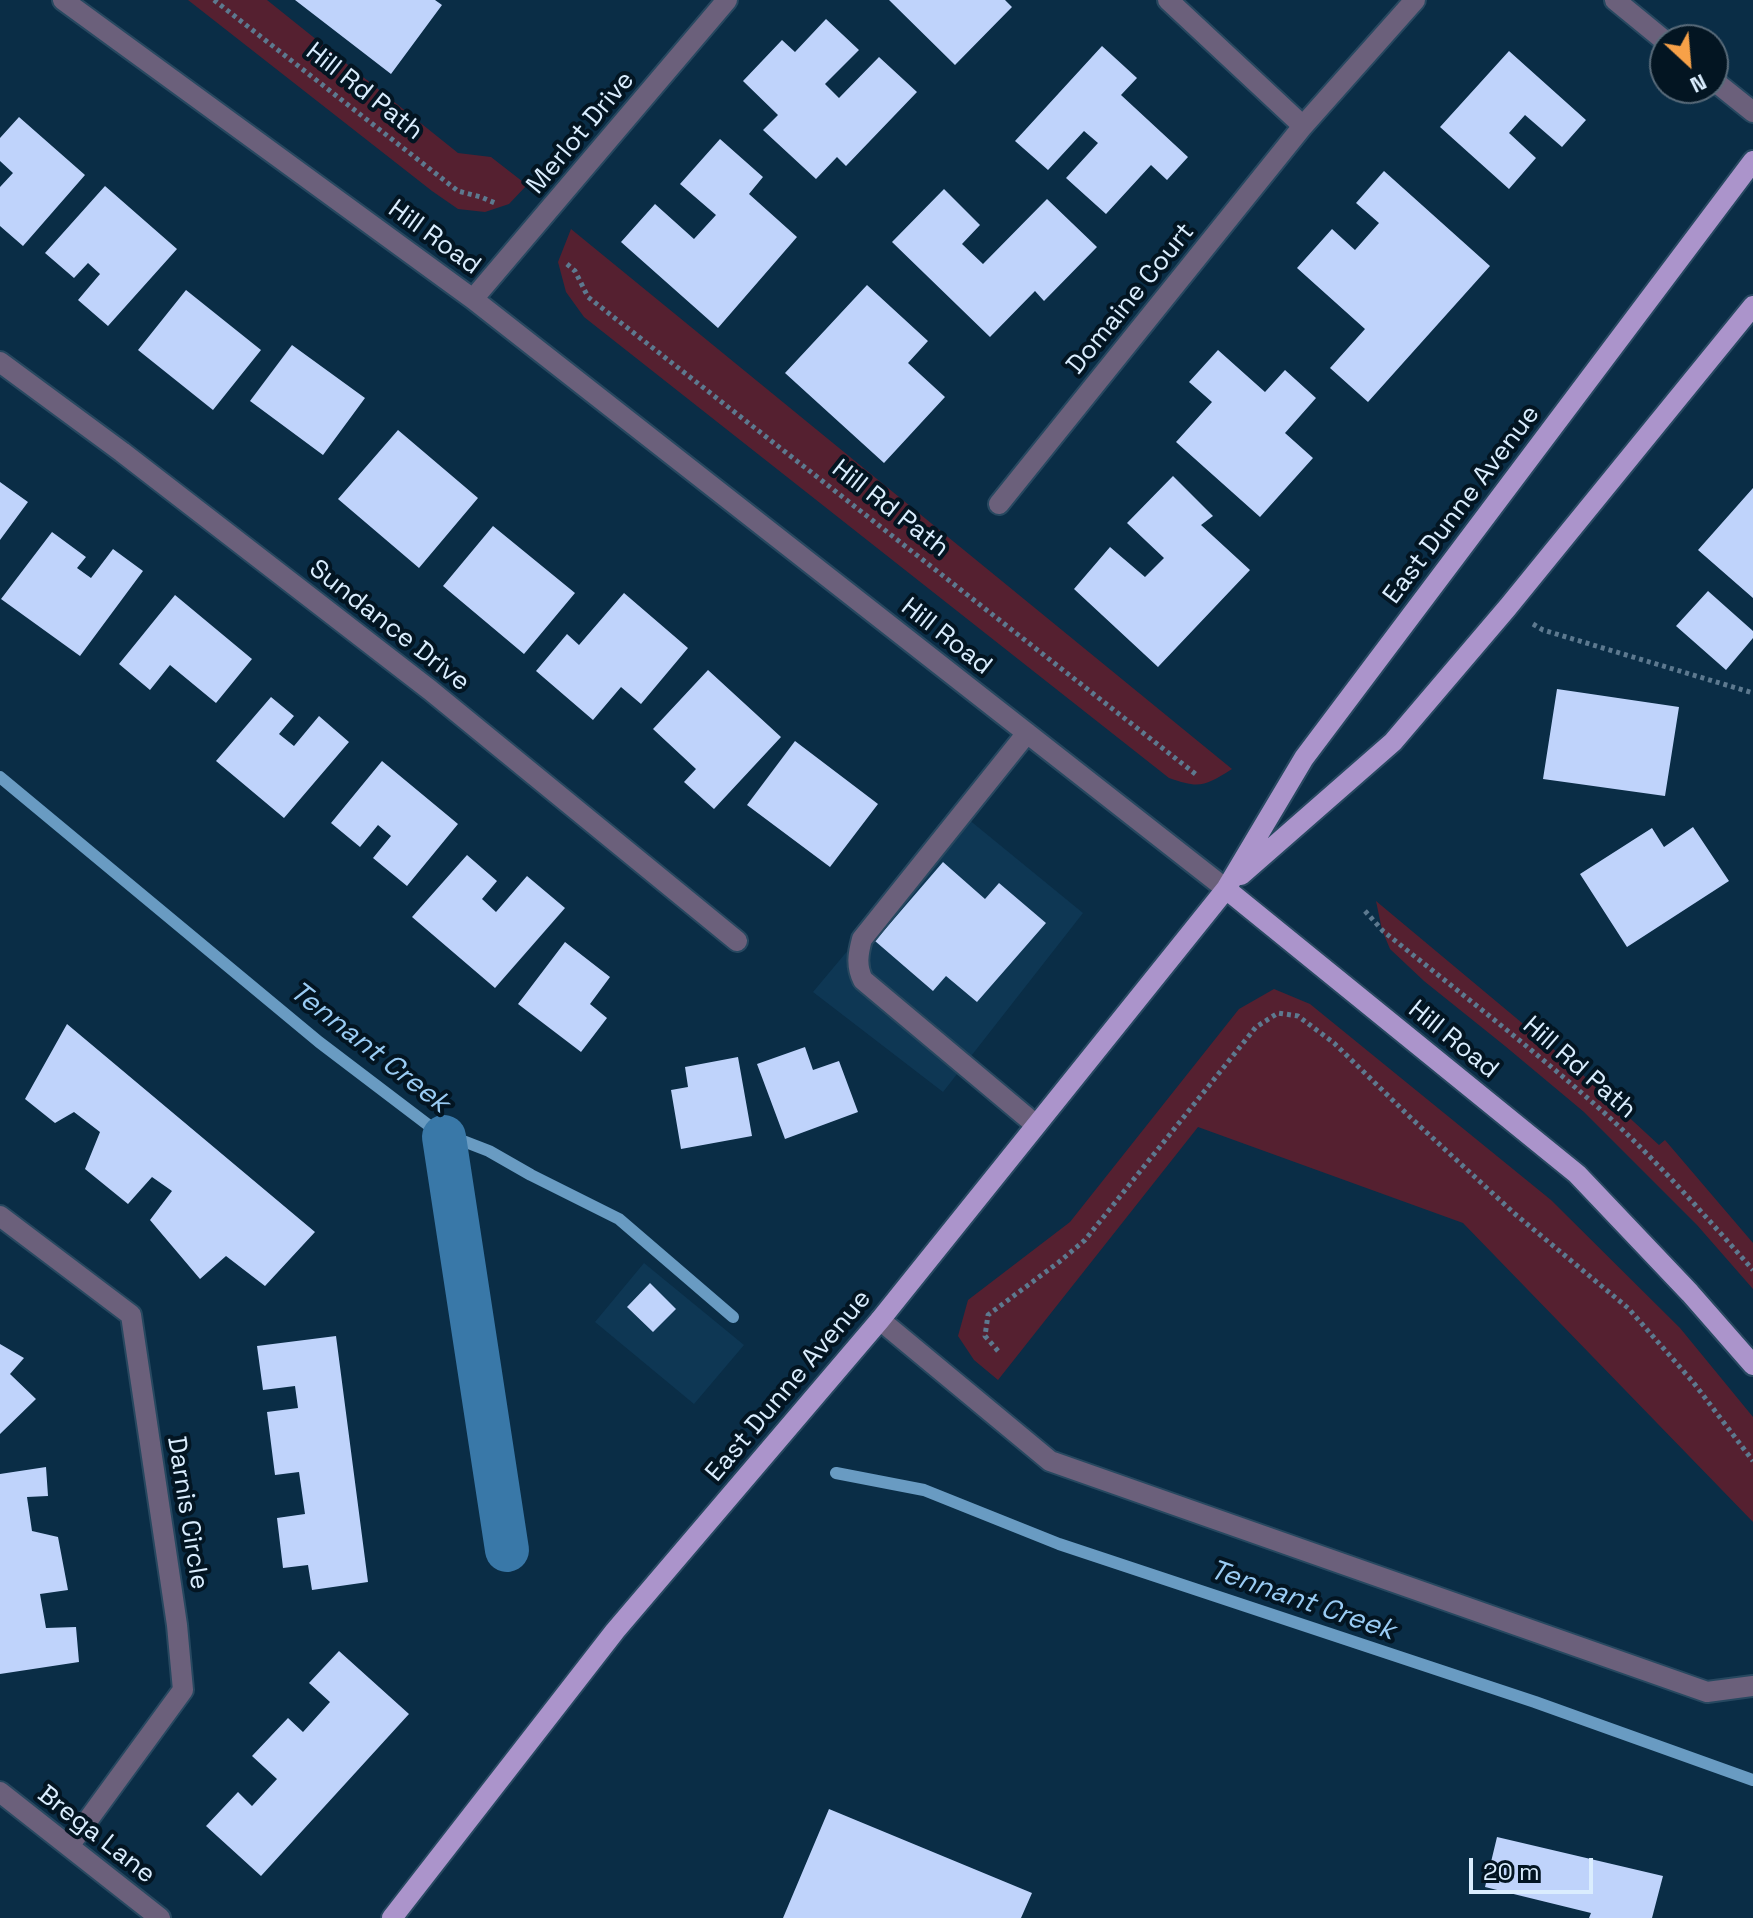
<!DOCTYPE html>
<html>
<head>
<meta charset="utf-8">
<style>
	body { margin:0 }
	#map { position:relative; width:1753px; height:1918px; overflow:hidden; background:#0a2d46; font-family:"Space Grotesk",sans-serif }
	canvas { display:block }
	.north { position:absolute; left:1649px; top:24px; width:80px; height:80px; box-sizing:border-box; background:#031522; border:2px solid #596b7a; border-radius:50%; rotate:154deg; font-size:22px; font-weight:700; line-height:32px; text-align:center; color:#daedfe }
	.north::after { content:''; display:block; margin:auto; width:28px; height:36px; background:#f7a148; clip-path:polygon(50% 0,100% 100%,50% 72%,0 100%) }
	.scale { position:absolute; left:1469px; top:1858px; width:124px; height:36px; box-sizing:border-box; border:4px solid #daedfe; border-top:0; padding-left:10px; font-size:24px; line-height:28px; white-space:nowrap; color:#daedfe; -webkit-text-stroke:6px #031522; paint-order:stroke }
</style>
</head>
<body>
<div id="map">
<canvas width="1753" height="1918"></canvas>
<div class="north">N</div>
<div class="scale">20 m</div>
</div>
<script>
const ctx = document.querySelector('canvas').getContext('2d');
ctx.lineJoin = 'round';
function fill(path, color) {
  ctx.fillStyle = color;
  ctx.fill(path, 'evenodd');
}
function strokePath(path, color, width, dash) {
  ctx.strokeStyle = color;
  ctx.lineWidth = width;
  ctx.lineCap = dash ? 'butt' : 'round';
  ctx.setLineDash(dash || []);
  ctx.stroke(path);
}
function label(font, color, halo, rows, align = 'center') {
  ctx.font = font + ' "Space Grotesk",sans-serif';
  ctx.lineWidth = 8;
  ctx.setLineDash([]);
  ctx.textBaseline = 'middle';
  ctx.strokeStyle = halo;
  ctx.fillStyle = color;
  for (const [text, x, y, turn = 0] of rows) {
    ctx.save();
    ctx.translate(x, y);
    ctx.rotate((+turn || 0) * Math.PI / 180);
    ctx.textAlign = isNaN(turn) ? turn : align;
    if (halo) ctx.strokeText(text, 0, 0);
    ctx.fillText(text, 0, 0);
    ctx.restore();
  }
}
const built = new Path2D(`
	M962 814 1083 913 943 1092 813 992Z
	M644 1263 744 1345 694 1404 595 1322Z`);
const green = new Path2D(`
	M188 0H267L458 153 491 157 527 185 509 204 485 212 458 209 432 191Z
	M571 229 1232 769C1205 786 1200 789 1169 778L584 317 566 292 558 262Z
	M1376 901 1570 1063 1659 1145 1665 1140 1753 1243V1289L1697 1225 1584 1112 1505 1046 1424 981 1390 949 1382 930Z
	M1274 989 1310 1004 1551 1200 1680 1328 1753 1417V1522L1463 1223 1198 1127 998 1380 974 1360 958 1336 968 1300 1070 1222 1239 1009Z`);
const stream = new Path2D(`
	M0 777 319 1042 444 1137 458 1139 489 1151 531 1175 619 1219 733 1317
	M836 1473 924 1490 1059 1544 1535 1702 1753 1780`);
const canal = new Path2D(`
	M444 1137 507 1550`);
const building = new Path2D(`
	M295 0H435L442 5 391 74Z
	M889 0H1005L1012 7 955 65Z
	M826 19 859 50 825 84 839 98 879 57 917 92 846 166 837 157 816 179 763 130 778 115 743 81 782 40 795 52Z
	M1102 46 1137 78 1121 95 1188 157 1167 180 1151 165 1106 214 1066 178 1098 143 1084 131 1048 170 1015 141Z
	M1509 51 1586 120 1562 147 1525 115 1509 133 1536 158 1509 189 1440 127Z
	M19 117 85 175 23 246 0 226V187L13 173 0 161V138Z
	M720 139 763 177 749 194 797 237 718 328 621 242 655 204 694 239 716 215 680 184Z
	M1384 171 1490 266 1368 402 1330 368 1365 329 1297 268 1332 229 1355 250 1379 223 1356 203Z
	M105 186 177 249 108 326 78 300 100 274 88 263 74 278 45 253Z
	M944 189 980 225 962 244 983 264 1047 199 1097 247 1044 301 1035 291 990 337 892 242Z
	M867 285 928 341 908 363 945 397 884 463 785 373Z
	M186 290 261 350 213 410 138 350Z
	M292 345 365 398 323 455 250 401Z
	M1218 350 1265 392 1285 370 1316 398 1285 433 1313 458 1260 517 1176 442 1212 402 1189 382Z
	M398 430 478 498 419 568 338 499Z
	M1173 476 1213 516 1201 525 1250 570 1158 667 1074 589 1110 547 1145 577 1164 558 1127 523Z
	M0 482 28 502 0 540Z
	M1753 488V598L1698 550Z
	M493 526 575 593 524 654 443 586Z
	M52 532 86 557 77 568 91 578 113 549 143 571 80 656 1 599Z
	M1708 591 1753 631V638L1726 670 1676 626Z
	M624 593 688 648 641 704 621 687 593 720 536 671 567 634 579 645Z
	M175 595 252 659 216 703 170 665 150 690 119 664Z
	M708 670 781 737 714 809 684 782 696 769 653 729Z
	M1557 689 1679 707 1665 796 1543 779Z
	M271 697 294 716 279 734 294 746 319 716 349 742 284 818 216 761Z
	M795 741 878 804 830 867 747 805Z
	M382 761 458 824 407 886 373 858 391 836 378 825 360 847 331 823Z
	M1693 827 1729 881 1627 947 1580 874 1652 828 1664 847Z
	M467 855 497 881 482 899 496 912 527 876 565 908 495 988 412 917Z
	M943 862 985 899 999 883 1046 923 977 1002 946 976 933 991 875 941Z
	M565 942 610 977 590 1004 607 1018 581 1052 518 1004Z
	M67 1024 315 1232 265 1286 226 1256 200 1279 150 1220 172 1191 152 1177 128 1204 85 1169 100 1132 74 1112 55 1123 25 1099Z
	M805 1047 813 1070 839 1061 858 1112 785 1139 757 1064Z
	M738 1057 752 1136 681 1149 671 1090 688 1087 685 1067Z
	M650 1283 676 1309 653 1332 627 1307Z
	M336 1336 368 1582 312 1590 308 1565 283 1568 277 1518 305 1514 299 1472 275 1475 267 1412 298 1408 295 1386 263 1390 257 1346Z
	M0 1344 24 1358 10 1374 36 1399 0 1434Z
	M46 1467 48 1496 27 1497 32 1531 58 1537 68 1590 40 1594 46 1628 76 1627 79 1662 0 1674V1474Z
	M339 1651 409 1714 261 1876 206 1826 238 1792 252 1806 277 1779 252 1756 288 1718 303 1732 330 1702 309 1683Z
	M829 1809 1032 1893 1021 1918H783Z
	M1497 1837 1663 1876 1652 1918H1589L1591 1913 1485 1887Z`);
const path = new Path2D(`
	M214 0 458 191 481 197 495 203
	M567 264 575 271 588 297 1198 776
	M1533 624 1543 630 1753 693
	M1365 911 1383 931C1459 992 1537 1052 1610 1118 1661 1165 1707 1218 1753 1270
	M998 1351 985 1336 988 1315 1059 1262 1085 1240 1256 1027 1278 1013 1298 1016 1334 1043 1411 1118 1515 1214 1628 1308 1693 1382 1753 1461`);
const minor = new Path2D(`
	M63 0 473 299 1226 889
	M1168 0 1303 126
	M1615 0 1665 41
	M1713 80 1753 112
	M473 299 727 0
	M0 362 122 452 430 690 737 941
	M999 504 1303 126 1415 0
	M1027 733 862 939C858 954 856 966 863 980L1036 1125
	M0 1216 131 1315 177 1625 183 1690 69 1846
	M880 1320 1050 1461 1707 1692 1753 1686
	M0 1792 160 1918`);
const major = new Path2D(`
	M1241 875 1393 742 1508 607 1753 306
	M1226 889 1577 1174 1690 1293 1753 1365
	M392 1918 615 1631 880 1320 1226 889 1304 758 1753 161`);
const streetNames = [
	["Hill Rd Path",364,92,38],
	["Merlot Drive",581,133,-50],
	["Hill Road",434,238,36],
	["Domaine Court",1131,299,-51],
	["East Dunne Avenue",1462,505,-53],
	["Hill Rd Path",890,509,38],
	["Sundance Drive",389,626,38],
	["Hill Road",946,637,38],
	["Hill Road",1453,1040,39],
	["Hill Rd Path",1579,1068,41],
	["East Dunne Avenue",789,1386,-50],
	["Darnis Circle",187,1513,81],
	["Brega Lane",96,1835,38]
];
const waterNames = [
	["Tennant Creek",369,1048,38],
	["Tennant Creek",1302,1601,19]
];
fill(built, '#0e3754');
fill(green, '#552030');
strokePath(stream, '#699bc2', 12);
strokePath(canal, '#3978a8', 44);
fill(building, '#bfd3fb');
strokePath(minor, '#274860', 24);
strokePath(major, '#274860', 24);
strokePath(path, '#5d798f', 5, [4, 4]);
strokePath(minor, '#6b607b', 20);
strokePath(major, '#ab94cb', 20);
label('26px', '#daedfe', '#031522', streetNames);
label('italic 28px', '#9accf4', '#031522', waterNames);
</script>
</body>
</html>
